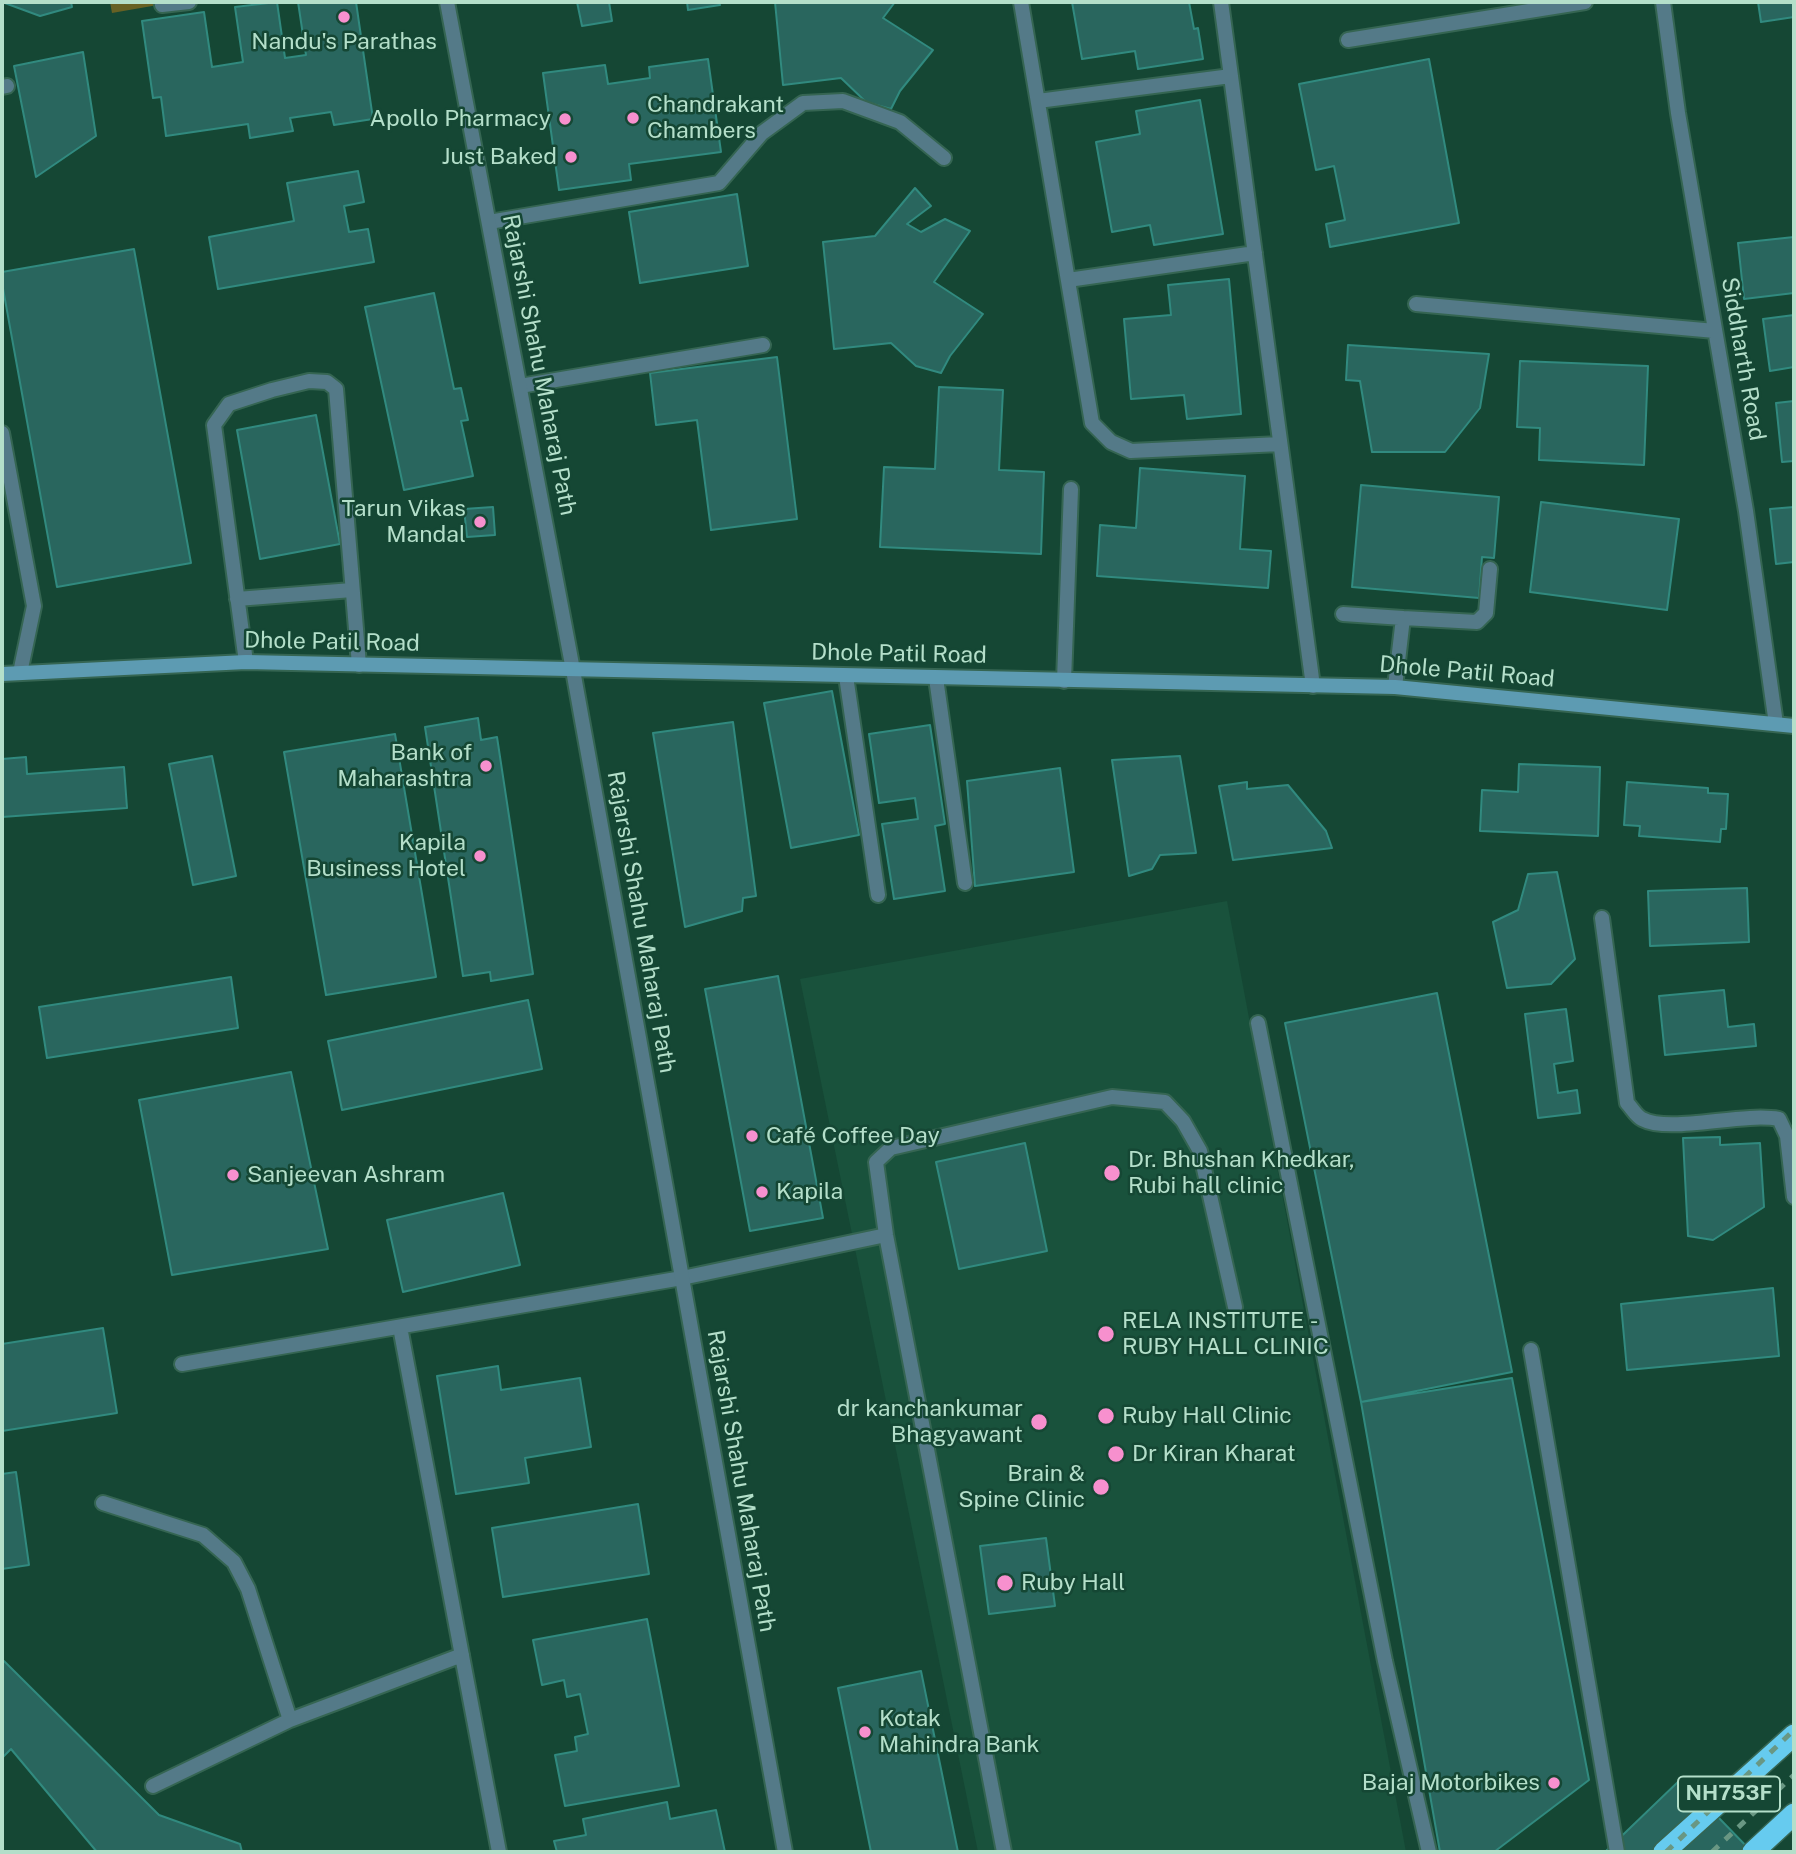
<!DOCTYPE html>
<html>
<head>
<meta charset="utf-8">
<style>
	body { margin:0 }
	#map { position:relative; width:1796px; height:1854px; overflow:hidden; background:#154734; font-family:"Public Sans",sans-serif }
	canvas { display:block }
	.frame { position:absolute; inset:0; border:4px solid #b4dfca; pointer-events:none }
</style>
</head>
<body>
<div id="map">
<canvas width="1796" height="1854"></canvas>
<div class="frame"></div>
</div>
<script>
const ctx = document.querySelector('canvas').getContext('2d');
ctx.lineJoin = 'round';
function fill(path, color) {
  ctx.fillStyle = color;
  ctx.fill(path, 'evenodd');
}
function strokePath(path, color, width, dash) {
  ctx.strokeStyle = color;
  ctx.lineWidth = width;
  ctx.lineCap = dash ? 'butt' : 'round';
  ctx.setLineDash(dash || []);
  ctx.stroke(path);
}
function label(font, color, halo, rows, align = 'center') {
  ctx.font = font + ' "Public Sans",sans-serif';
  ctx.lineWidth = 5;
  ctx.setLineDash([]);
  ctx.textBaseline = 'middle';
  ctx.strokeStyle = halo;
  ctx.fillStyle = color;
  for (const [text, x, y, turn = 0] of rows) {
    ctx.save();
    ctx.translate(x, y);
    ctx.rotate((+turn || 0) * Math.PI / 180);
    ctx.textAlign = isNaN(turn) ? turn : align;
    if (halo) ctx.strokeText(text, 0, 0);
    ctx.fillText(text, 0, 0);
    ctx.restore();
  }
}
const built = new Path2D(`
	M1227 901 1406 1852H978L800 979Z`);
const green = new Path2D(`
	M110 2H175L112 13Z`);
const building = new Path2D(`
	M2 2H71L72 7 40 16Z
	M277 2 285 58 306 55 298 2H356L373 119 334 125 331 112 290 118 293 131 250 138 248 124 166 136 161 97 153 98 142 21 204 12 212 67 243 62 235 7Z
	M577 2H611H609L612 21 582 26Z
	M687 2H719L720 5 688 10Z
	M775 2H895L883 18 933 50 900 91 891 109 866 102 841 78 783 85Z
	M1072 2H1189L1194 29 1198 28 1203 59 1138 69 1135 51 1082 59Z
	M1758 2H1794V17L1761 22Z
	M83 52 96 136 36 177 14 66Z
	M708 59 721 152 629 164 631 180 559 190 543 73 605 65 608 84 650 78 649 67Z
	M1429 59 1459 223 1330 247 1326 224 1345 220 1334 166 1316 170 1299 84Z
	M1200 100 1223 234 1154 245 1150 225 1112 232 1096 142 1140 134 1136 111Z
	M358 171 364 202 344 206 349 232 368 229 374 262 218 289 209 237 294 221 287 183Z
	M915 188 931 206 907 224 921 232 945 219 970 231 934 282 983 314 950 356 941 373 916 366 891 343 834 349 823 242 875 236Z
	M737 194 748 266 640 283 629 212Z
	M1794 237V293L1744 299 1738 243Z
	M134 249 191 563 57 587 2 283V272Z
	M1229 279 1241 414 1187 419 1184 395 1131 399 1124 319 1171 315 1168 285Z
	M434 293 454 389 461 388 468 420 461 421 473 476 404 490 365 307Z
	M1794 315V367L1770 371 1763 319Z
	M1348 345 1489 354 1480 408 1445 452H1372L1360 381 1346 380Z
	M777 357 797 519 711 530 697 420 656 425 650 373Z
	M1520 361 1648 366 1644 465 1539 460 1540 428 1517 427Z
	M939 387 1003 390 999 470 1044 472 1041 554 880 547 884 467 935 469Z
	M1794 401V461L1782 462 1776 403Z
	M316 415 340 544 260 559 237 430Z
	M1140 468 1245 476 1240 549 1271 551 1268 588 1097 576 1100 525 1136 528Z
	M1361 485 1499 497 1494 558 1482 557 1479 598 1352 587Z
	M1541 502 1679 519 1667 610 1530 592Z
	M493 507 495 535 467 537 464 509Z
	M1794 507V562L1776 564 1770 509Z
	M832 691 859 835 791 848 764 703Z
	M478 718 481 740 497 737 533 974 491 981 490 972 463 976 425 727Z
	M733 722 756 896 743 898 742 911 685 927 653 733Z
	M930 725 945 824 935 826 945 891 894 899 882 824 918 819 915 798 879 803 869 734Z
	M395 734 436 977 326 995 284 752Z
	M212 756 236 876 193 885 169 764Z
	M1180 756 1196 853 1160 855 1152 869 1129 876 1112 760Z
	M26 757 27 774 124 767 127 808 2 817V759Z
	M1519 764 1600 767 1598 836 1480 831 1482 790 1518 792Z
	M1060 768 1074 872 975 886 967 781Z
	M1247 782V789L1288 785 1326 831 1332 848 1233 860 1219 786Z
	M1627 782 1708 788V793L1728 794 1726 829H1721L1720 842 1639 836 1640 826 1624 825Z
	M1557 872 1575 959 1551 984 1507 988 1493 922 1518 910 1528 874Z
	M1747 888 1749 942 1650 946 1648 891Z
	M778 976 823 1218 750 1231 705 989Z
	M231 977 238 1028 47 1058 39 1007Z
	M1724 990 1728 1027 1754 1024 1756 1046 1665 1055 1659 996Z
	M1437 993 1512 1372 1361 1402 1285 1023Z
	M528 1000 542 1069 342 1110 328 1041Z
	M1566 1009 1573 1061 1554 1064 1558 1093 1577 1090 1580 1113 1538 1118 1525 1014Z
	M291 1072 328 1249 172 1275 139 1100Z
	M1720 1137V1145L1760 1143 1764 1207 1713 1240 1688 1236 1683 1138Z
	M1025 1143 1047 1251 959 1269 936 1162Z
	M503 1193 520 1265 403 1292 387 1220Z
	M1773 1288 1779 1356 1627 1370 1621 1304Z
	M103 1328 117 1413 2 1431V1344Z
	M498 1366 501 1390 580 1378 591 1447 525 1458 529 1483 456 1494 437 1376Z
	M1512 1378 1589 1780 1494 1852H1440L1361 1402Z
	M16 1472 29 1565 2 1569V1474Z
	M638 1504 649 1574 503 1597 492 1528Z
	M1046 1538 1055 1606 989 1614 980 1546Z
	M647 1619 679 1786 565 1806 555 1755 577 1751 575 1737 588 1734 580 1694 567 1697 564 1680 542 1685 533 1640Z
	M4 1661 159 1815 240 1844 242 1852H97L11 1749 2 1758V1663Z
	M921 1671 958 1852H871L838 1688Z
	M1681 1779 1752 1852H1605Z
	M667 1802 670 1819 716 1810 725 1852H557L554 1841 586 1835 583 1819Z`);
const lane = new Path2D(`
	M1021 2 1092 423 1111 442 1131 451 1280 444
	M1221 2 1313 686
	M1348 40 1585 2
	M1038 101 1231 76
	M489 222 719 183 762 133 803 103 843 101 900 122 944 158
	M1068 280 1255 253
	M520 386 763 345
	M2 433 34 606 20 673
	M237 599 352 590
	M1343 614 1403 618
	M246 662 214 425 229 404 272 390 309 381 327 382 336 389 359 665
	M846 676 878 895
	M936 678 965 883
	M1064 681 1071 489
	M1395 687 1403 618 1477 622 1486 613 1490 569
	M1258 1023 1385 1661 1429 1852
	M400 1327 499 1852
	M1531 1350 1617 1852
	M182 1364 682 1278 886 1235
	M103 1503 203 1535 234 1562 248 1589 290 1720
	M153 1786 290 1720 462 1655
	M1004 1852 886 1235 876 1162 891 1148 1112 1097 1165 1102 1183 1121 1200 1151 1235 1307`);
const street = new Path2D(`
	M447 2 573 670 785 1852
	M1663 2 1678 113 1746 511 1776 724
	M162 5 189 2
	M2 87 7 86
	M1416 304 1715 331
	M1602 918 1627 1103C1632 1108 1636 1116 1642 1119 1670 1134 1741 1112 1779 1119L1787 1136 1794 1197`);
const secondary = new Path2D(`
	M2 674 246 662 1395 687 1794 726`);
const highway = new Path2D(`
	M1664 1852 1794 1735
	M1753 1852 1794 1814`);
const rail = new Path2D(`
	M1666 1852 1794 1730
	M1712 1852 1794 1775`);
const markers = [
	[344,17,7,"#f790ce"],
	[633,118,7,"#f790ce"],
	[565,119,7,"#f790ce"],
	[571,157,7,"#f790ce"],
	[480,522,7,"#f790ce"],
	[486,766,7,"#f790ce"],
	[480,856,7,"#f790ce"],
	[752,1136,7,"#f790ce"],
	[1112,1173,9,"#f790ce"],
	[233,1175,7,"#f790ce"],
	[762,1192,7,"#f790ce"],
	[1106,1334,9,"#f790ce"],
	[1106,1416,9,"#f790ce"],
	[1039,1422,9,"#f790ce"],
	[1116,1454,9,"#f790ce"],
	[1101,1487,9,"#f790ce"],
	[1005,1583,9,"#f790ce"],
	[865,1732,7,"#f790ce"],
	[1554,1783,7,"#f790ce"]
];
const shields = [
	[1729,1794,102]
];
const shieldNames = [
	["NH753F",1729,1794]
];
const poiNames = [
	["Nandu's Parathas",344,42,"center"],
	["Chandrakant",647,105],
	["Chambers",647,131],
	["Apollo Pharmacy",551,119,"right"],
	["Just Baked",557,157,"right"],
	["Tarun Vikas",466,509,"right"],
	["Mandal",466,535,"right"],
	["Bank of",472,753,"right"],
	["Maharashtra",472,779,"right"],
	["Kapila",466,843,"right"],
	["Business Hotel",466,869,"right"],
	["Café Coffee Day",766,1136],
	["Dr. Bhushan Khedkar,",1128,1160],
	["Rubi hall clinic",1128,1186],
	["Sanjeevan Ashram",247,1175],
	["Kapila",776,1192],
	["RELA INSTITUTE -",1122,1321],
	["RUBY HALL CLINIC",1122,1347],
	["dr kanchankumar",1023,1409,"right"],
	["Bhagyawant",1023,1435,"right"],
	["Ruby Hall Clinic",1122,1416],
	["Dr Kiran Kharat",1132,1454],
	["Brain &",1085,1474,"right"],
	["Spine Clinic",1085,1500,"right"],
	["Ruby Hall",1021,1583],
	["Kotak",879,1719],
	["Mahindra Bank",879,1745],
	["Bajaj Motorbikes",1540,1783,"right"]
];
const streetNames = [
	["Siddharth Road",1743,359,80],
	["Rajarshi Shahu Maharaj Path",539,365,79],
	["Dhole Patil Road",332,642,1],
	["Dhole Patil Road",899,654,1],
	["Dhole Patil Road",1467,672,5],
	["Rajarshi Shahu Maharaj Path",641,922,80],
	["Rajarshi Shahu Maharaj Path",741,1481,80]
];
fill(built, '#19523c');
fill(green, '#676124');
fill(building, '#29665e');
strokePath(building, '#318a7f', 2);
strokePath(lane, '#356552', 18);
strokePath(street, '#356552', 18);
strokePath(secondary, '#356552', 18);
strokePath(highway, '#356552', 24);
strokePath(lane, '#547a88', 14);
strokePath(street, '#547a88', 14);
strokePath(secondary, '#5d9bb2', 14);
strokePath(highway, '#66cbef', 21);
strokePath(rail, '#699783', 5, [9, 9]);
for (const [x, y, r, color] of markers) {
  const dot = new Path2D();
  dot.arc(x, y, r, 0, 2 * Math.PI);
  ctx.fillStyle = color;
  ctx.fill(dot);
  strokePath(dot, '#154734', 2.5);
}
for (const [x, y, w] of shields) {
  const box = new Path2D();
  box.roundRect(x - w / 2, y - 17.5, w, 35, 5);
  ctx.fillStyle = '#154734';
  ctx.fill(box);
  strokePath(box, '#b4dfca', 2);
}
label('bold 21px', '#b4dfca', null, shieldNames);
label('23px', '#b4dfca', '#154734', poiNames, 'left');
label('23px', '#b4dfca', '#154734', streetNames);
</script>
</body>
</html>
